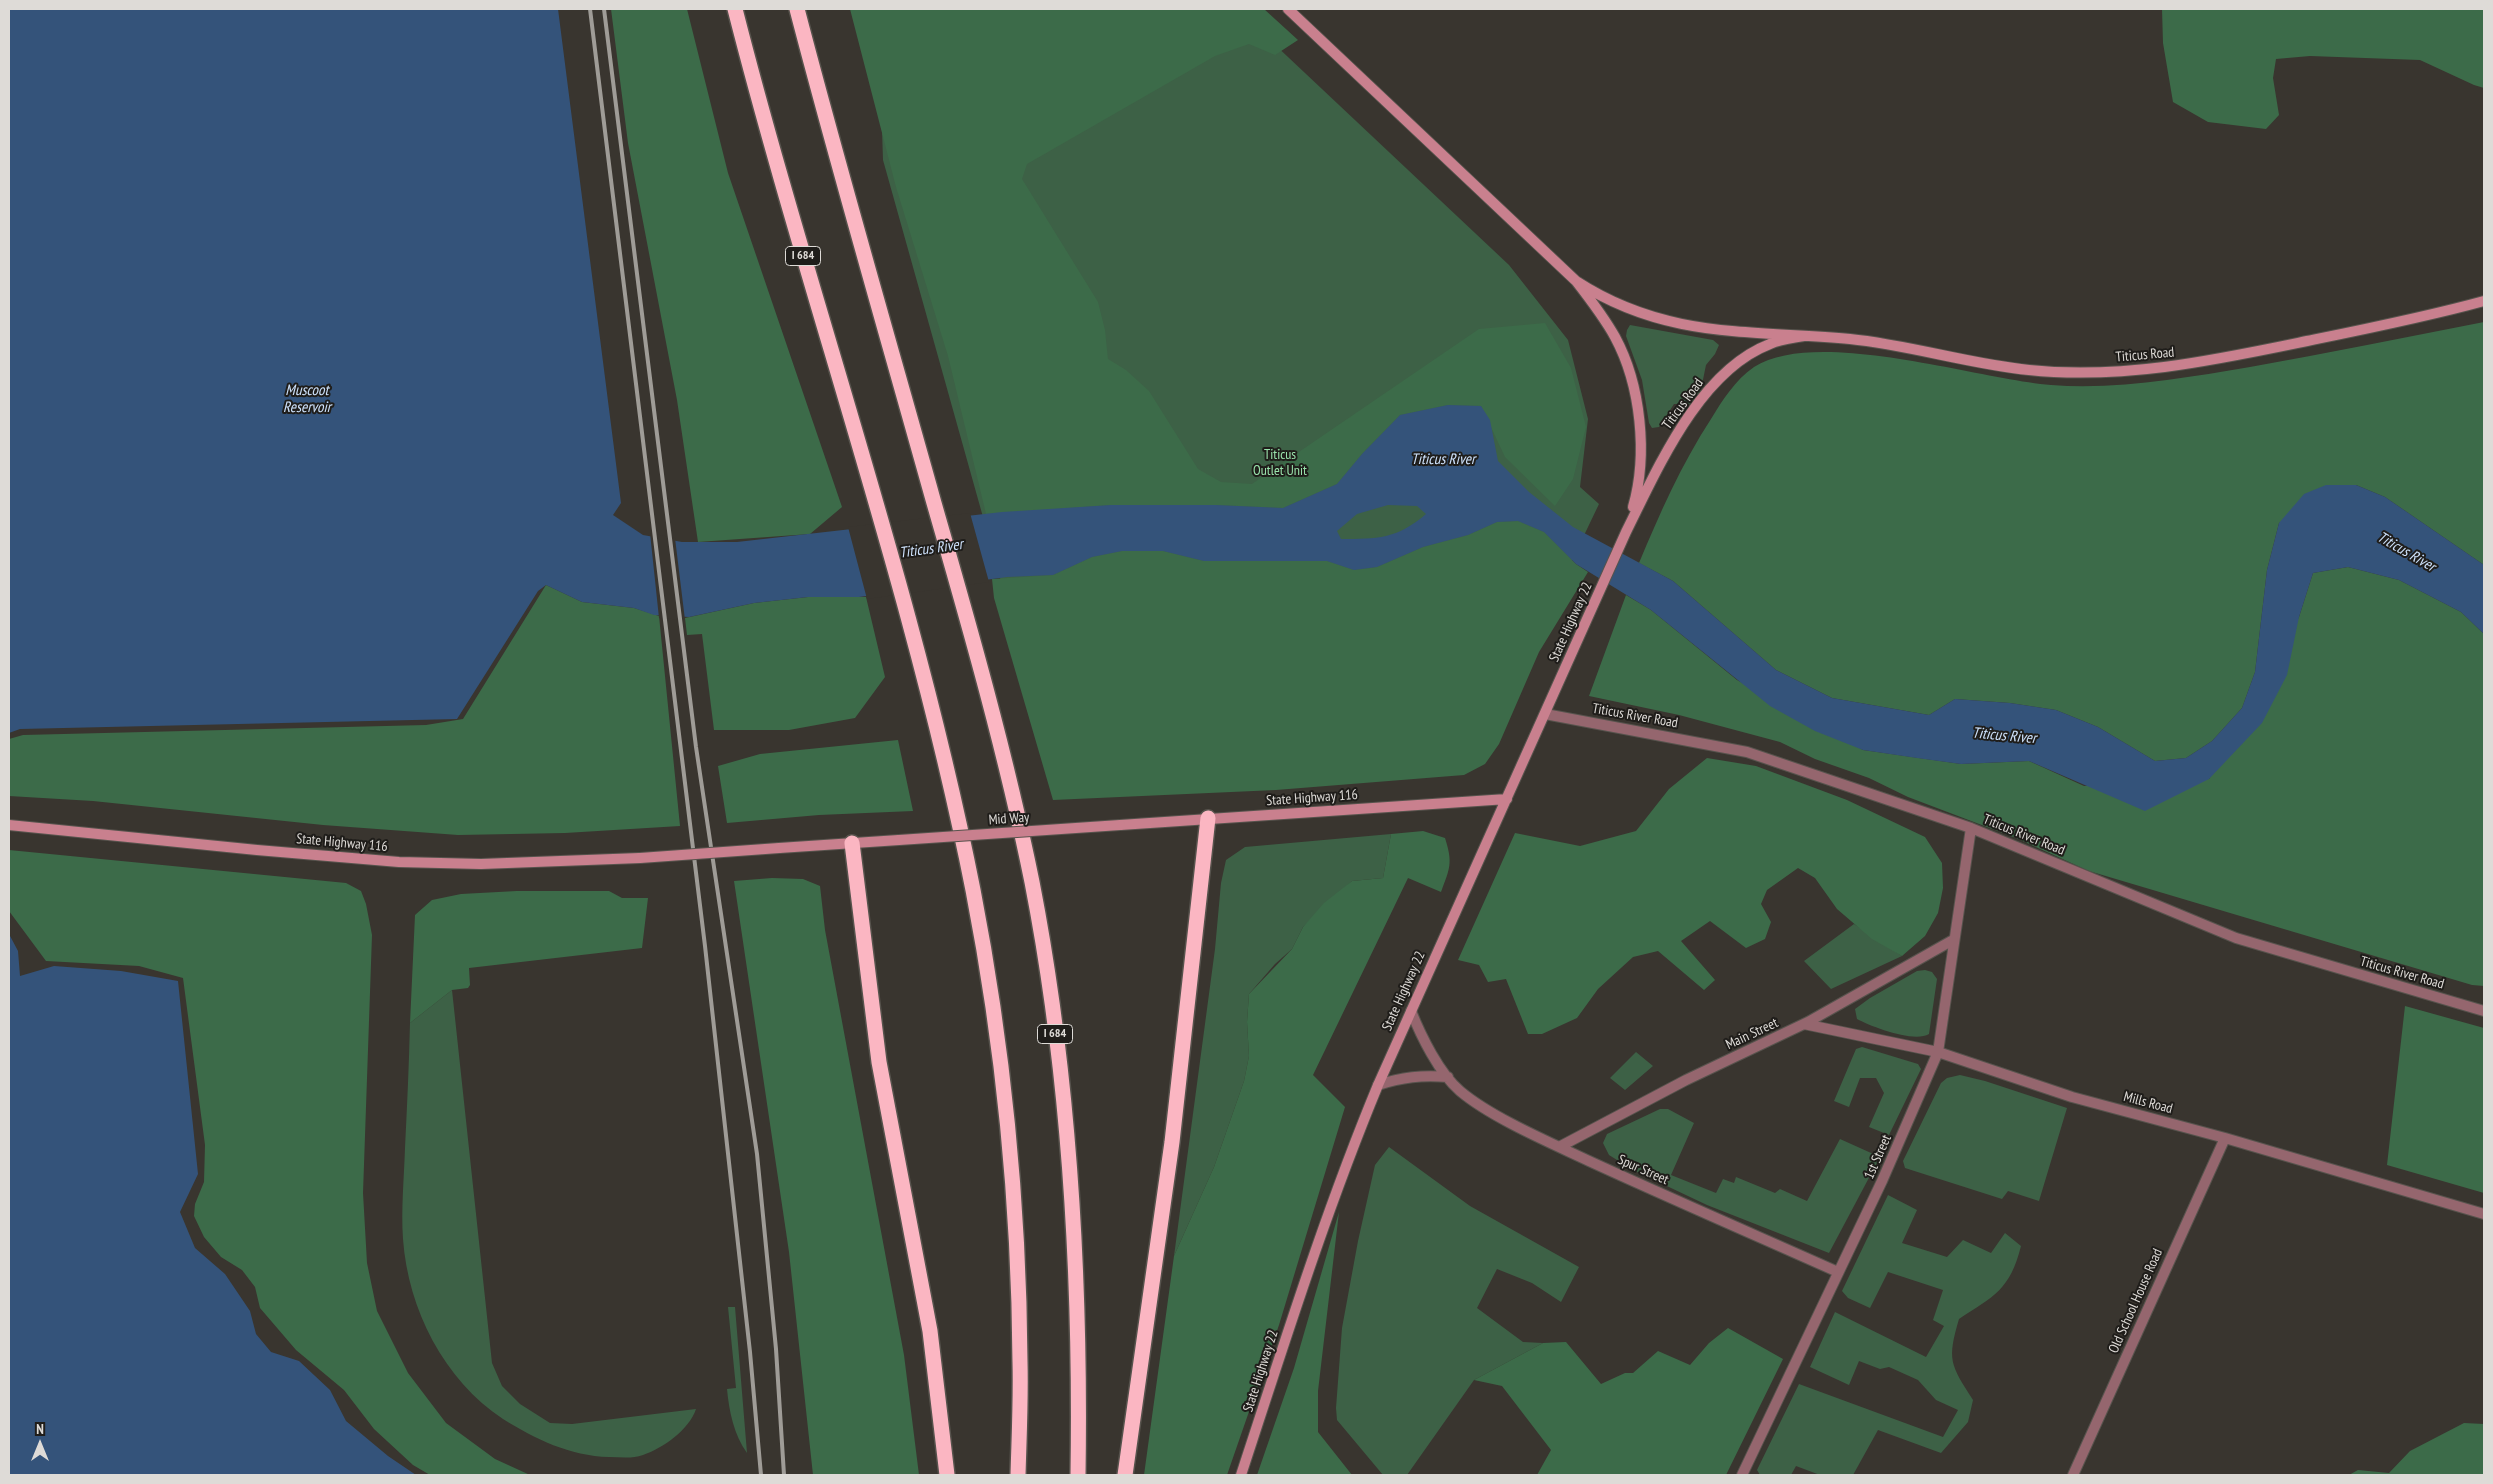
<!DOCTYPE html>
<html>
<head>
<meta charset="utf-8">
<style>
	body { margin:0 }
	#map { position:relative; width:2493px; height:1484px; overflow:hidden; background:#39352f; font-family:"PT Sans Narrow",sans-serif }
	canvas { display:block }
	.frame { position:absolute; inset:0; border:10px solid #dedbd7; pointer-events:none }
	.north { position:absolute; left:15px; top:1419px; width:50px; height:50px; -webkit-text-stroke:4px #1f1d1a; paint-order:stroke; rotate:0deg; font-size:14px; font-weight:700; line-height:20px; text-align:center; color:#dedbd7 }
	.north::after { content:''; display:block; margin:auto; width:18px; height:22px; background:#dedbd7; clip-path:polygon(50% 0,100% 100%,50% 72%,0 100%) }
</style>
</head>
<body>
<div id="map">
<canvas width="2493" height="1484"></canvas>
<div class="frame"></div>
<div class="north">N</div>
</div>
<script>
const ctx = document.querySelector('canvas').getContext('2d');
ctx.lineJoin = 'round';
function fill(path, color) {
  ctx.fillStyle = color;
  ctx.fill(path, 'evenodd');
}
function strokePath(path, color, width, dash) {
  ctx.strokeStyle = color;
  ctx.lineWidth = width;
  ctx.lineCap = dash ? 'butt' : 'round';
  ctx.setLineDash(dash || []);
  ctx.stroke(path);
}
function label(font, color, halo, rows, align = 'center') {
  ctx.font = font + ' "PT Sans Narrow",sans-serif';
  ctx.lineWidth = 4;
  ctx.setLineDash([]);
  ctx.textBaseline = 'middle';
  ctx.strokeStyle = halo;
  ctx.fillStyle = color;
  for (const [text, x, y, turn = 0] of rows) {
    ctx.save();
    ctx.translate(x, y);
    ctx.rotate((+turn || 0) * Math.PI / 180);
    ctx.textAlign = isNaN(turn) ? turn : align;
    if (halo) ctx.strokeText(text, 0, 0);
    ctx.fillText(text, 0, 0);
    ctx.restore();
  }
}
const green = new Path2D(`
	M878 9H1237L1509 265 1568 340 1588 419 1580 487 1599 504 1478 757 1060 792 883 160Z
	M1630 325 1713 340 1719 345 1715 354 1706 365 1698 404H1674L1659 427 1652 428 1649 423 1642 380 1626 336 1627 330Z
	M1391 834 1383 878 1352 881 1303 927 1292 949 1275 964 1249 994 1247 1022 1249 1056 1244 1081 1214 1167 1174 1256 1215 949 1221 883 1226 860 1245 847Z
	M1854 924 1902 956 1831 989 1804 961Z
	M1925 970 1932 972 1937 979 1929 1034C1914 1043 1872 1027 1857 1019L1855 1009 1870 998 1917 971Z
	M452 990 492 1363 502 1386 520 1404 550 1423 572 1424 696 1409C689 1430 663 1448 643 1455 632 1459 620 1457 609 1457 570 1456 535 1439 503 1419 444 1380 408 1309 403 1239 401 1209 404 1179 405 1148 407 1107 409 1065 410 1023Z
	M1862 1047 1918 1064 1921 1069 1889 1135 1869 1127 1884 1093 1876 1078H1860L1849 1107 1834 1101 1856 1049Z
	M1636 1052 1653 1066 1625 1090 1610 1078Z
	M1960 1075 1985 1081 2067 1108 2039 1201 2008 1191 2002 1199 1905 1168 1903 1161 1941 1083 1947 1078Z
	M1660 1109H1668L1694 1123 1671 1175 1716 1193 1723 1179 1734 1183 1736 1177 1775 1193 1780 1189 1807 1201 1840 1139 1880 1157 1829 1253 1707 1205 1633 1170 1609 1155 1603 1143 1607 1134Z
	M1389 1147 1470 1206 1579 1267 1561 1302 1532 1283 1497 1269 1477 1308 1523 1342 1543 1343 1474 1380 1407 1475H1383L1337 1420 1336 1408 1342 1328 1358 1241 1375 1165Z
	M1888 1195 1917 1210 1902 1243 1947 1257 1963 1240 1991 1253 2005 1233 2021 1246C2010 1290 1994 1296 1959 1319 1947 1360 1950 1364 1973 1400L1968 1422 1941 1453 1878 1430 1853 1475H1820L1796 1466 1791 1475H1760L1757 1470 1799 1384 1943 1437 1958 1410 1936 1400 1918 1380 1889 1367 1880 1369 1859 1361 1849 1385 1810 1367 1835 1312 1926 1357 1944 1326 1933 1320 1943 1290 1888 1272 1870 1308 1848 1298 1842 1291Z
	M728 1307H735L747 1453C734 1435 729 1411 727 1389L736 1388Z`);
const forest = new Path2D(`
	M611 9H687L728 173 842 507 810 534 698 542 677 400 628 143Z
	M850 9H1264L1298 40 1275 55 1249 44 1215 56 1027 164 1022 179 1098 302 1105 330 1108 359 1126 370 1149 391 1198 469 1221 482 1252 484 1479 329 1545 323 1571 368 1586 427 1573 479 1555 506 1505 457 1481 406 1448 405 1400 415 1362 454 1337 484 1283 508 1216 505H1111L986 514 948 356 896 187Z
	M2162 9H2484V88L2474 85 2420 60 2310 56 2276 59 2273 78 2279 115 2266 129 2208 122 2173 102 2163 43Z
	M2484 322V565L2385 497 2356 485 2279 523 2267 570 2255 672 2242 708 2212 741 2186 758 2155 761 2098 727 2056 710 2010 703 1955 699 1929 715 1832 698 1776 670 1673 581 1639 563C1660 513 1681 465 1711 419 1722 401 1735 380 1754 367 1817 327 1977 379 2051 385 2118 390 2184 378 2250 367 2328 353 2406 337 2484 322Z
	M1518 521 1544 532 1576 564 1588 572 1539 652 1499 744 1485 764 1464 775 1276 790 1053 800 994 598 992 579 1053 575 1092 557 1122 551H1163L1204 561H1327L1354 570 1377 567 1423 547 1468 535 1497 522Z
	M2348 567 2399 580 2461 612 2484 634V986L2472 985 2089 871 2016 838 1908 797 1869 778 1815 759 1780 742 1679 715 1589 696 1626 595 1651 610 1737 680 1863 750 1961 764 2029 761 2084 786 2209 779 2299 617 2313 573Z
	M546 585 582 602 634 608 659 616 680 826 565 833 458 835 323 825 93 801 9 796V739L23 735 426 725 463 719Z
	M808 597H866L885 677 855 718 789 730H714L702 634 687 635 685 618 754 603Z
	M898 740 913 811 819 815 727 823 718 766 760 754Z
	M1707 758 1756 766 1847 800 1925 837 1942 863 1943 888 1938 913 1925 936 1902 956 1872 939 1837 909 1815 878 1798 868 1767 890 1761 904 1771 922 1765 939 1746 948 1710 921 1681 941 1715 980 1704 990 1658 951 1633 957 1598 989 1577 1018 1542 1034H1528L1506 979 1488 982 1479 965 1458 960 1515 833 1580 846 1636 831 1669 789Z
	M1423 831 1445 838C1453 863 1450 868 1441 892L1408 878 1313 1075 1345 1107 1279 1325 1227 1475H1144L1174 1256 1214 1167 1244 1081 1249 1056 1247 1022 1249 994 1292 949 1303 927 1324 903 1352 881 1383 878 1391 834Z
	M9 850 346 883 361 891 366 904 372 935 363 1193 367 1263 377 1311 408 1373 446 1423 495 1459 530 1475H430L413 1465 374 1429 344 1390 296 1350 260 1308 255 1287 242 1270 221 1257 204 1237 194 1216 195 1204 204 1182 205 1145 183 978 139 966 46 961 9 911Z
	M772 878 803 879 820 886 825 930 904 1355 919 1475H813L789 1252 734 881Z
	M517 891H609L622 898H648L642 948 469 968 470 985 468 988 452 990 410 1023 415 915 432 900 461 894Z
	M2405 1006 2484 1028V1193L2387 1165Z
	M1339 1212 1318 1391V1432L1352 1475H1257L1294 1368Z
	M1728 1328 1783 1359 1726 1475H1537L1551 1450 1502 1386 1474 1380 1543 1343 1566 1342 1601 1384 1625 1373H1633L1658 1351 1690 1365 1709 1343Z
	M2464 1423 2484 1424V1475H2349L2358 1470 2389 1473 2410 1451Z`);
const water = new Path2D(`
	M9 9H558L621 503 613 515 643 535 682 542H737L1002 512 1111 505H1216L1283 508 1337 484 1362 454 1400 415 1448 405 1481 406 1490 420 1498 461 1529 492 1573 527 1673 581 1776 670 1832 698 1929 715 1955 699 2010 703 2056 710 2098 727 2155 761 2186 758 2212 741 2242 708 2255 672 2267 570 2279 523 2304 494 2326 485H2356L2385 497 2484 565V634L2461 612 2399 580 2348 567 2313 573 2299 617 2287 675 2262 723 2209 779 2145 811 2029 761 1961 764 1917 758 1863 750 1815 731 1770 706 1651 610 1576 564 1544 532 1518 521 1497 522 1468 535 1423 547 1377 567 1354 570 1327 561H1204L1163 551H1122L1092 557 1053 575 1007 577 859 597H808L754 603 689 617 654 615 634 608 582 602 546 585 538 591 457 719 20 729 9 733ZM1388 505 1417 506 1426 514C1397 539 1377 539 1341 539L1337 531 1357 514Z
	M9 934 18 951 20 976 54 966 121 971 178 981 198 1174 180 1212 195 1248 225 1274 250 1311 256 1334 271 1352 299 1361 330 1390 346 1421 388 1456 416 1475H9Z`);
const pier = new Path2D(`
	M970 513 989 582 867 599 848 527Z
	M650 533 675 538 685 620 659 618Z`);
const minor = new Path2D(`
	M1545 714 1747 752 1971 828 2236 938 2484 1011
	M1411 1011C1421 1036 1439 1073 1460 1091 1492 1118 1551 1143 1589 1161 1672 1199 1755 1235 1838 1272
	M1804 1024 1938 1052 2072 1097 2225 1138 2484 1214
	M1378 1085C1402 1077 1422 1075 1448 1077
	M1559 1147 1686 1080 1808 1022 1953 940
	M1742 1475 1882 1181 1938 1052 1971 828
	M2073 1475 2225 1138`);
const secondary = new Path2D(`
	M1288 9 1576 281C1590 299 1604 317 1615 337 1641 385 1648 455 1633 507
	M1576 281C1665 339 1749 330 1850 339 1910 345 1969 364 2029 370 2123 380 2215 360 2307 341 2366 329 2426 317 2484 301
	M9 825 257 850 399 862 481 864 640 858
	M1120 825 1507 799
	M779 848 899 840
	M1241 1475C1284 1344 1325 1213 1378 1085L1626 532C1658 468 1699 371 1770 344 1780 339 1793 338 1804 336`);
const motorway = new Path2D(`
	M735 9C810 303 914 591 973 890 1003 1044 1019 1205 1020 1362 1021 1400 1019 1438 1018 1475
	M797 9C840 174 888 338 934 503 970 628 1006 754 1032 882 1070 1077 1081 1277 1078 1475
	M852 843 879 1062 930 1331 947 1475
	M1125 1475 1172 1142 1208 818`);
const rail = new Path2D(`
	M590 9 705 946 750 1352 761 1475
	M604 9 696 747 757 1154 776 1349 784 1475`);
const secondaryBridge = new Path2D(`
	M899 840 1120 825
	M640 858 779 848`);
const shields = [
	[803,256,35],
	[1055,1034,35]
];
const shieldNames = [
	["I 684",803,256],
	["I 684",1055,1034]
];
const streetNames = [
	["Titicus Road",2145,355,-5],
	["Titicus Road",1683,404,-54],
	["State Highway 22",1571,622,-66],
	["Titicus River Road",1635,716,10],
	["State Highway 116",1312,798,-4],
	["Mid Way",1009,819,-4],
	["Titicus River Road",2024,835,22],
	["State Highway 116",342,843,5],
	["Titicus River Road",2402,973,16],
	["State Highway 22",1404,991,-66],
	["Main Street",1752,1034,-25],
	["Mills Road",2148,1103,15],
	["1st Street",1878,1157,-66],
	["Spur Street",1643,1170,24],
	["Old School House Road",2136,1301,-66],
	["State Highway 22",1261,1371,-72]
];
const parkNames = [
	["Titicus",1280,455],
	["Outlet Unit",1280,471]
];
const waterNames = [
	["Muscoot",307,391],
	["Reservoir",307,408],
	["Titicus River",1443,460],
	["Titicus River",931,549,-8],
	["Titicus River",2406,552,30],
	["Titicus River",2004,736,5]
];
fill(green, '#3d6146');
fill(forest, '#3c6b49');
fill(water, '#34537a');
fill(pier, '#39352f');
strokePath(minor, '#57534d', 12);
strokePath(secondary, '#57534d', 12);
strokePath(motorway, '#57534d', 18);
strokePath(minor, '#95666e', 10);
strokePath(secondary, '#c9808e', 10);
strokePath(motorway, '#fbb6c2', 15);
strokePath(rail, '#9f9c97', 4);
strokePath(secondaryBridge, '#57534d', 12, []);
strokePath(secondaryBridge, '#c9808e', 10);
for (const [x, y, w] of shields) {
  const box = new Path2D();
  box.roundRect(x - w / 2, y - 9.5, w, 19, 4);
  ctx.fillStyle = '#1f1d1a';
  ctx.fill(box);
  strokePath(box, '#dedbd7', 1);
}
label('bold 12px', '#dedbd7', null, shieldNames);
label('14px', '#dedbd7', '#1f1d1a', streetNames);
label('14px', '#9ae3ac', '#1f1d1a', parkNames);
label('italic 15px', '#cee2fc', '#1f1d1a', waterNames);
</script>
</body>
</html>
